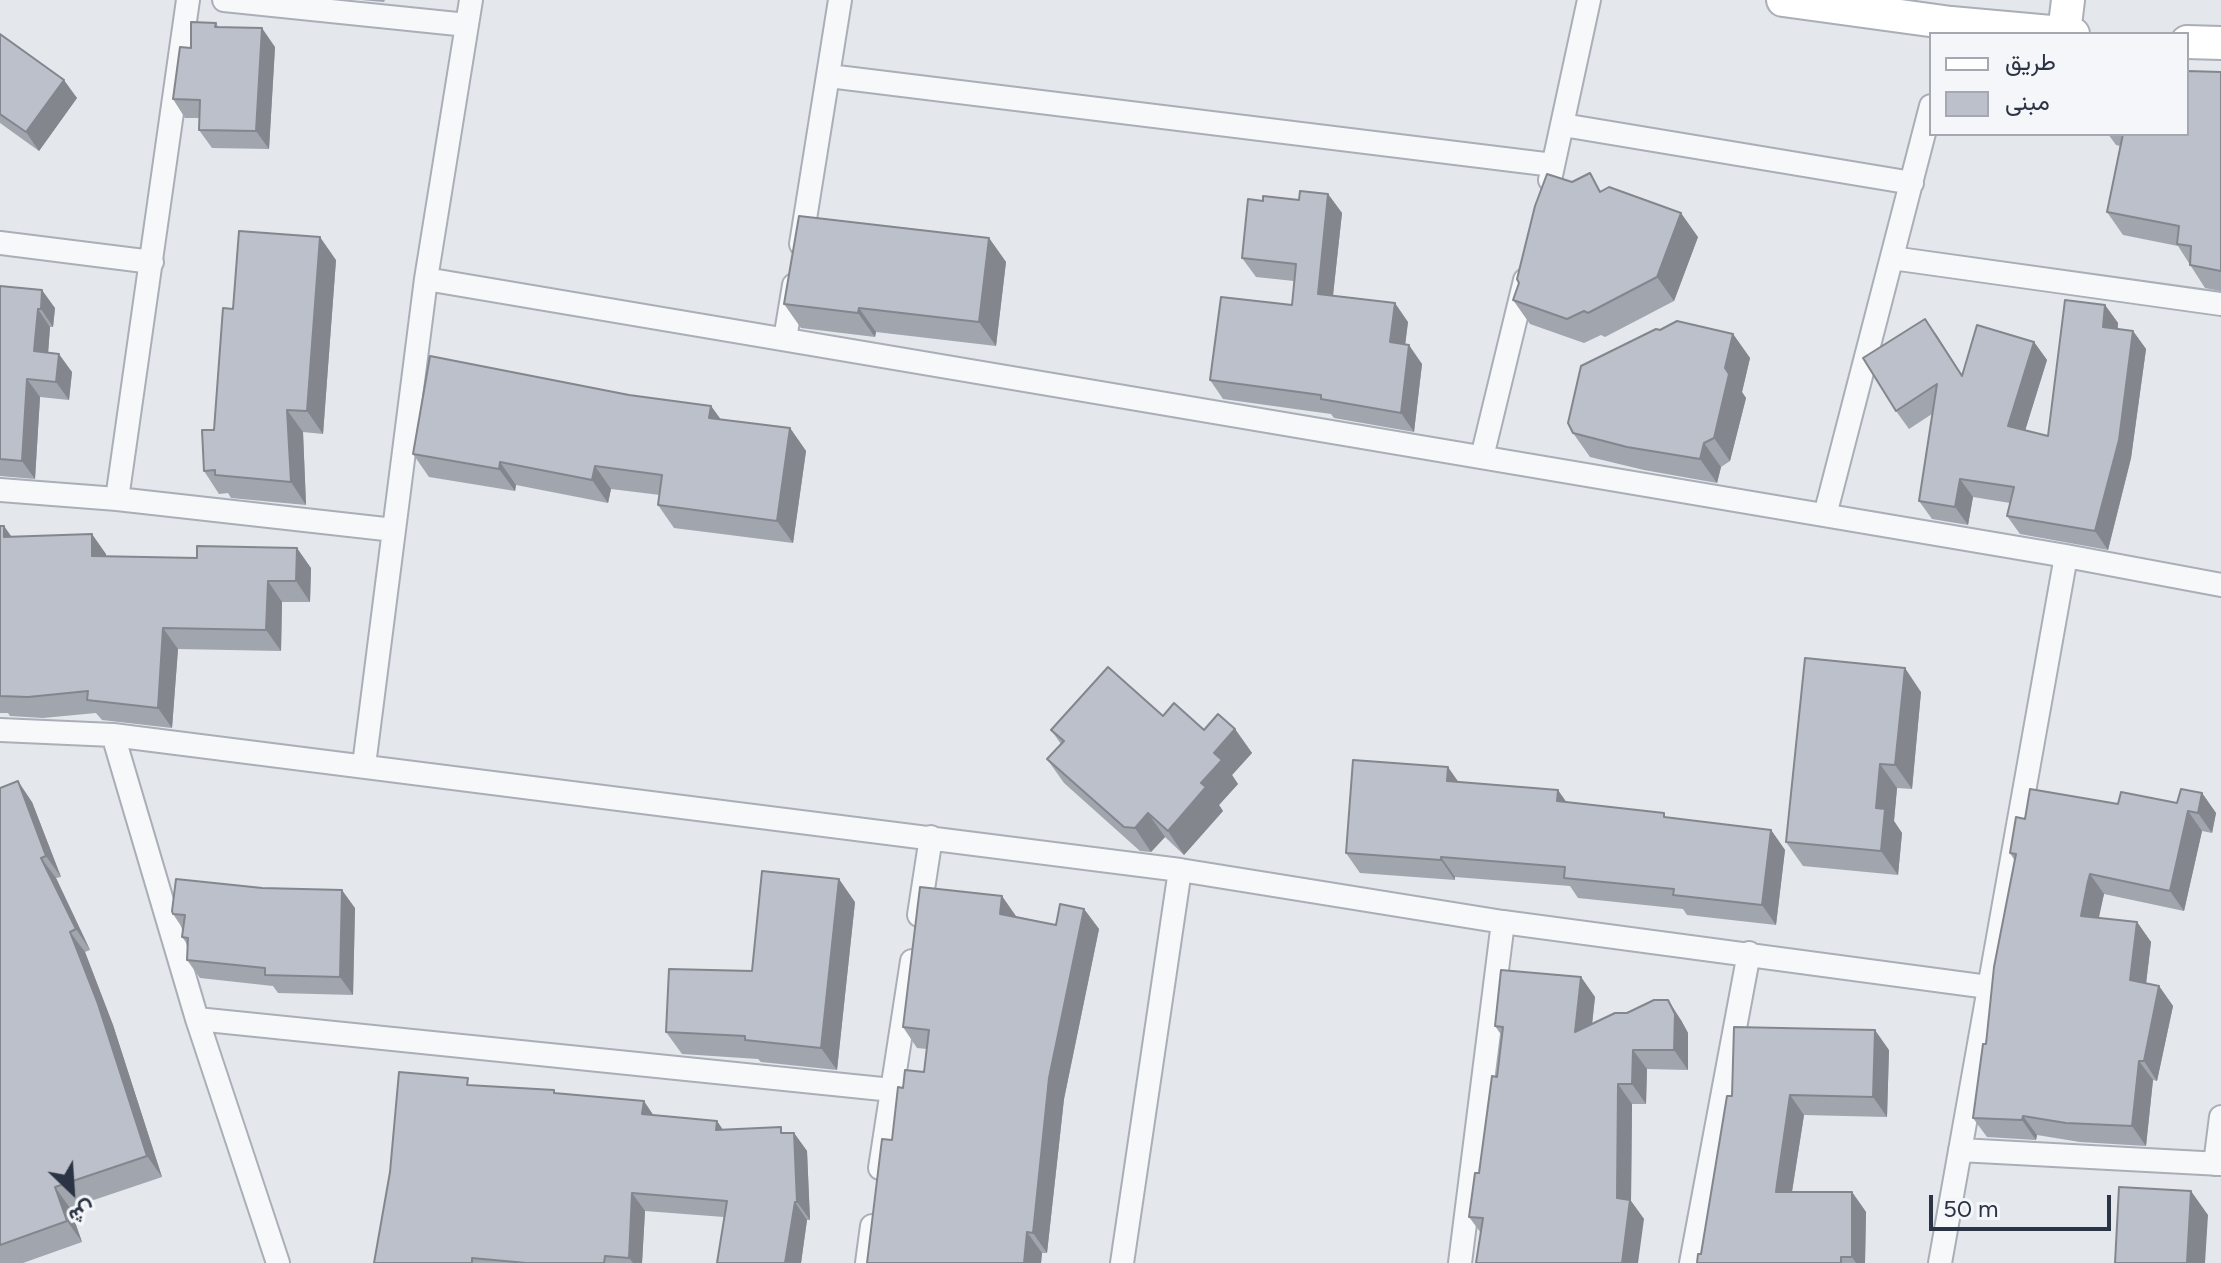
<!DOCTYPE html>
<html>
<head>
<meta charset="utf-8">
<style>
	body { margin:0 }
	#map { position:relative; width:2221px; height:1263px; overflow:hidden; background:#e4e7ec; font-family:Figtree,Vazirmatn,sans-serif }
	canvas { display:block }
	.legend { position:absolute; left:1929px; top:32px; width:260px; height:104px; box-sizing:border-box; background:#f4f6f9; border:2px solid #a4a8b1; margin:0; padding:10px 14px; list-style:none; font-size:24px; color:#2b3445 }
	.legend li { display:flex; align-items:center; gap:16px; height:40px }
	.legend b { width:40px; border:2px solid #a4a8b1 }
	.north { position:absolute; left:32px; top:1151px; width:80px; height:80px; -webkit-text-stroke:6px #f4f6f9; paint-order:stroke; rotate:155deg; font-size:22px; font-weight:700; line-height:32px; text-align:center; color:#2b3445 }
	.north::after { content:''; display:block; margin:auto; width:28px; height:36px; background:#2b3445; clip-path:polygon(50% 0,100% 100%,50% 72%,0 100%) }
	.scale { position:absolute; left:1929px; top:1195px; width:182px; height:36px; box-sizing:border-box; border:4px solid #2b3445; border-top:0; padding-left:10px; font-size:24px; line-height:28px; white-space:nowrap; color:#2b3445; -webkit-text-stroke:6px #f4f6f9; paint-order:stroke }
</style>
</head>
<body>
<div id="map">
<canvas width="2221" height="1263"></canvas>
<ul class="legend">
<li><b style="height:10px;background:#fff"></b>طريق</li>
<li><b style="height:22px;background:#bbc0ca"></b>مبنى</li>
</ul>
<div class="north">ش</div>
<div class="scale">50 m</div>
</div>
<script>
const ctx = document.querySelector('canvas').getContext('2d');
ctx.lineJoin = 'round';
function strokePath(path, color, width, dash) {
  ctx.strokeStyle = color;
  ctx.lineWidth = width;
  ctx.lineCap = dash ? 'butt' : 'round';
  ctx.setLineDash(dash || []);
  ctx.stroke(path);
}
function fill(path, color) {
  ctx.fillStyle = color;
  ctx.fill(path, 'evenodd');
}
const street = new Path2D(`
	M224 0 467 25
	M829 76 1553 165
	M1563 125 1912 183
	M1550 180 1589 0
	M0 243 152 262
	M801 244 840 0
	M1892 258 2221 304
	M426 279 2066 556 2221 585
	M785 339 794 285
	M1482 457 1525 280
	M0 490 117 499 394 530
	M117 499 188 0
	M1825 515 1931 106
	M0 730 113 735 1180 870 1503 922 1988 987
	M113 735 197 1019 278 1263
	M364 765 426 279 471 0
	M919 915 931 837
	M197 1019 892 1090
	M1960 1150 2221 1164
	M2215 1164 2221 1117
	M880 1168 912 961
	M867 1263 872 1226
	M1122 1263 1180 870
	M1460 1263 1503 922
	M1691 1263 1749 953
	M1940 1263 2066 556`);
const secondary = new Path2D(`
	M1783 0 1951 23 2073 34
	M2064 33 2068 0
	M2187 42 2221 43`);
const wall = new Path2D(`
	M361 0H385L384 2Z
	M216 23 219 28 275 47 269 149 212 148 199 130V118H185L173 99 191 48Z
	M0 34 77 98 39 151 0 123Z
	M2221 72V291L2205 288 2178 246 2123 235 2107 212 2120 146 2116 145 2108 134H2187Z
	M1572 182 1602 191 1698 237 1674 301 1605 337 1601 335 1584 343 1530 324 1513 300Z
	M1328 194 1342 213 1333 296 1408 322 1405 344 1422 364 1414 432 1334 418 1331 414 1223 399 1210 380 1292 305 1294 281 1256 277 1242 258 1263 201 1299 200Z
	M989 238 1006 262 996 346 876 332 875 337 801 328 784 304Z
	M336 260 323 434 303 432 306 505 231 498 228 493 219 494 204 471 214 430 233 309Z
	M0 286 55 308 53 327H50L48 352 72 372 69 400 40 397 35 479 0 476Z
	M2105 305 2118 323V329L2133 331 2146 349 2131 458 2108 550 2020 534 2007 516 2010 503 1973 497 1968 525 1932 519 1919 501 1932 414 1909 429 1896 411 1925 319 1962 375 2034 342 2047 360 2025 430 2048 436Z
	M1660 330 1733 334 1750 358 1742 392 1746 398 1730 461 1721 467 1717 483 1644 470 1590 457 1573 433Z
	M629 395 711 406 721 420 790 428 806 451 793 543 674 528 658 505 660 495 611 489 608 503 516 485 515 491 429 477 413 454Z
	M0 526H4L12 537 106 554V556L311 568 310 602H282L281 651 178 649 172 728 102 720 96 713 43 718 10 716 8 713H0Z
	M1921 692 1912 789 1897 788 1894 821 1902 833 1898 875 1803 866 1786 842Z
	M1163 716 1204 730 1235 729 1252 753 1232 775 1238 784 1219 805 1223 811 1184 855 1165 837 1151 852 1140 851 1064 783 1047 759 1061 744 1051 730Z
	M1459 782 1566 802 1667 817 1771 830 1785 850 1776 925 1687 915 1683 909 1578 898 1570 886 1455 877V880L1360 873 1346 853Z
	M0 788 32 802 61 877 56 878 90 950 85 952 113 1025 162 1177 70 1208 82 1242 23 1263H0Z
	M2202 793 2216 813 2212 833 2202 831 2184 911 2104 894 2098 918 2137 922 2151 942 2146 984 2159 986 2173 1006 2157 1081 2153 1080 2146 1146 2080 1142 2037 1135 2036 1140 1987 1137 1973 1118 2015 861 2010 853 2025 819 2118 804 2177 803Z
	M855 902 837 1070 761 1062 758 1059 682 1054 666 1032 752 971Z
	M355 908 353 995 278 993 273 986 200 978 187 960 188 945 182 937 183 929 173 914Z
	M1084 909 1099 929 1064 1099 1047 1253H1042L1041 1263H867L903 1088 924 1072 927 1049 917 1048 903 1027 1016 916 1056 925Z
	M1581 977 1595 997 1592 1024 1681 1020 1688 1033V1070L1647 1069 1646 1104H1632L1631 1201 1644 1219 1481 1233 1469 1217 1479 1173 1497 1077 1502 1036 1495 1026Z
	M1889 1050 1887 1117 1804 1115 1792 1192H1852L1866 1212 1865 1263H1697L1701 1254 1732 1096Z
	M473 1085 557 1094 654 1115 717 1121 723 1130 794 1133 807 1151 810 1220H807L801 1263H717L724 1217 645 1211 642 1263H375L390 1172Z`);
const shadedWall = new Path2D(`
	M262 28 275 47 269 149 256 131Z
	M64 80 77 98 39 151 26 132Z
	M1328 194 1342 213 1331 313 1318 294Z
	M1681 213 1698 237 1674 301 1657 277Z
	M320 237 336 260 323 434 307 411Z
	M989 238 1006 262 996 346 979 322Z
	M42 290 55 308 53 327 41 309Z
	M1395 303 1408 322 1403 362 1390 342Z
	M2105 305 2118 323 2116 345 2103 327Z
	M859 308 876 332 875 337 858 313Z
	M38 309 50 327 47 369 34 351Z
	M1925 319 1938 337 1974 394 1962 376Z
	M2133 331 2146 349 2131 458 2108 550 2095 531Z
	M1733 334 1750 358 1742 392 1746 398 1730 461 1714 438 1725 368Z
	M2034 342 2047 360 2021 444 2008 426Z
	M1409 345 1422 364 1414 432 1401 413Z
	M59 354 72 372 69 400 56 382Z
	M27 379 40 397 35 479 22 461Z
	M711 406 727 428 709 418Z
	M287 410 303 432 306 505 291 482Z
	M790 428 806 451 793 543 777 521Z
	M1704 443 1721 467 1717 483 1700 459Z
	M500 462 516 485 515 491 499 469Z
	M595 466 611 489 608 503 592 480Z
	M1960 479 1973 497 1968 525 1955 507Z
	M4 526 18 547 4 537Z
	M92 534 106 554 107 577 92 556Z
	M297 548 311 568 310 602 296 581Z
	M268 581 282 602 281 651 266 630Z
	M163 628 178 649 172 728 158 708Z
	M1905 668 1921 692 1912 789 1895 765Z
	M1235 729 1252 753 1232 775 1238 784 1219 805 1223 811 1184 855 1168 831 1214 753Z
	M1880 764 1897 788 1894 821 1902 833 1898 875 1881 851 1876 808Z
	M1448 767 1462 787 1447 781Z
	M18 781 32 802 61 877 46 856Z
	M1558 790 1572 810 1557 801Z
	M2202 793 2216 813 2212 833 2198 813Z
	M2188 811 2202 831 2184 911 2170 891Z
	M1148 813 1165 837 1151 852 1135 828Z
	M1771 830 1785 850 1776 925 1762 905Z
	M1441 857 1455 877V880L1441 860Z
	M41 858 56 878 90 950 76 929Z
	M2090 874 2104 894 2095 936 2081 916Z
	M839 879 855 902 837 1070 821 1048Z
	M342 890 355 908 353 995 340 977Z
	M1002 896 1016 916 1014 935 1000 914Z
	M1084 909 1099 929 1064 1099 1047 1253 1033 1233 1049 1078Z
	M2137 922 2151 942 2144 1000 2130 980Z
	M70 932 85 952 113 1025 162 1177 147 1156Z
	M1581 977 1595 997 1589 1052 1575 1032Z
	M2159 986 2173 1006 2157 1081 2144 1061Z
	M1668 1000 1681 1020 1688 1033V1070L1674 1050Z
	M1875 1030 1889 1050 1887 1117 1873 1097Z
	M1633 1050 1647 1069 1646 1104 1632 1084Z
	M2139 1061 2153 1080 2146 1146 2132 1126Z
	M1618 1084 1632 1104 1631 1201 1644 1219 1638 1263H1622L1617 1198Z
	M1790 1095 1804 1115 1790 1204 1776 1192Z
	M644 1101 656 1119 642 1114Z
	M2023 1116 2037 1135 2036 1140 2022 1120Z
	M717 1121 729 1139 716 1130Z
	M794 1133 807 1151 810 1220 797 1202Z
	M55 1187 70 1208 82 1242 67 1221Z
	M2191 1191 2208 1215 2205 1263H2187Z
	M1852 1192 1866 1212 1865 1263H1856L1852 1257Z
	M632 1193 645 1211 642 1263H633L629 1258Z
	M795 1202 807 1220 801 1263H785Z
	M1027 1232 1042 1253 1041 1263H1024Z`);
const building = new Path2D(`
	M191 22 216 23 215 27 262 28 256 131 199 130 200 100 173 99 180 47 191 48Z
	M0 34 64 80 26 132 0 114Z
	M2187 71 2221 72V271L2190 265 2191 246 2177 244 2179 226 2107 212 2123 134H2187Z
	M1590 173 1600 192 1609 187 1681 213 1657 277 1588 313 1584 311 1567 319 1513 300 1519 283 1517 279 1535 206 1547 174 1572 182Z
	M1300 191 1328 194 1318 294 1395 303 1390 342 1409 345 1401 413 1321 399V395L1210 380 1221 297 1292 305 1296 264 1242 258 1248 199 1263 201V196L1299 200Z
	M799 216 989 238 979 322 859 308 858 313 784 304Z
	M239 231 320 237 307 411 287 410 291 482 215 475V470L204 471 202 430H214L223 308 233 309Z
	M0 286 42 290 41 309H38L34 351 59 354 56 382 27 379 22 461 0 459Z
	M2065 300 2105 305 2103 327 2133 331 2119 440 2095 531 2007 516 2014 487 1960 479 1955 507 1919 501 1937 384 1896 411 1863 358 1925 319 1962 376 1977 325 2034 342 2008 426 2048 436Z
	M1677 321 1733 334 1725 368 1729 374 1714 438 1704 443 1700 459 1627 447 1573 433 1568 423 1581 366 1656 329 1660 330Z
	M430 356 629 395 711 406 709 418 790 428 777 521 658 505 662 475 595 466 592 480 500 462 499 469 413 454Z
	M0 526H4V537L92 534V556L197 558V546L297 548 296 581H268L266 630 163 628 158 708 87 700 88 691 28 697 0 696Z
	M1805 658 1905 668 1895 765 1880 764 1876 808 1885 809 1881 851 1786 842Z
	M1108 667 1163 716 1174 703 1204 730 1218 714 1235 729 1214 753 1222 760 1201 783 1206 787 1168 831 1148 813 1135 828 1124 827 1047 759 1064 741 1051 730Z
	M1353 760 1448 767 1447 781 1558 790 1557 801 1664 813V817L1771 830 1762 905 1673 895 1674 889 1564 878 1565 867 1441 857V860L1346 853Z
	M18 781 46 856 41 858 76 929 70 932 98 1004 147 1156 55 1187 67 1221 0 1245V788Z
	M2030 789 2118 804 2121 792 2177 803 2181 789 2202 793 2198 813 2188 811 2170 891 2090 874 2088 881 2081 916 2137 922 2130 980 2159 986 2144 1061H2139L2132 1126 2066 1123 2023 1116 2022 1120 1973 1118 1983 1044H1986L1994 967 2016 854 2010 853 2016 817 2025 819Z
	M762 871 839 879 821 1048 745 1040V1036L666 1032 669 969 752 971Z
	M176 879 262 888 342 890 340 977 265 975V968L187 960 188 938 182 937 185 915 173 914 172 911Z
	M920 887 1002 896 1000 914 1056 925 1060 904 1084 909 1049 1078 1033 1233 1027 1232 1024 1263H867L882 1139 892 1140 898 1087 903 1088 905 1070 924 1072 929 1030 903 1027Z
	M1501 970 1581 977 1575 1032 1615 1013H1627L1654 1000H1668L1675 1014 1674 1050H1633L1632 1084H1618L1617 1198 1630 1200 1622 1263H1476L1483 1218 1469 1217 1475 1173H1479L1492 1076 1497 1077 1503 1027 1495 1026Z
	M1734 1027 1875 1030 1873 1097 1790 1095 1777 1184 1776 1192H1852V1257H1841V1263H1697L1698 1254H1701L1727 1096H1732Z
	M399 1072 468 1078 467 1085 554 1090V1093L644 1101 642 1114 717 1121 716 1130 781 1127V1133H794L797 1202H795L785 1263H717L727 1201 632 1193 629 1258 605 1256 604 1263H526L472 1258V1263H374L390 1172Z
	M2119 1187 2191 1191 2187 1263H2115Z`);
strokePath(street, '#a9aeb7', 26);
strokePath(secondary, '#a9aeb7', 36);
strokePath(street, '#f7f8fa', 22);
strokePath(secondary, '#fff', 32);
fill(wall, '#a1a5ae');
fill(shadedWall, '#83868d');
fill(building, '#bbc0ca');
strokePath(building, '#83868d', 2);
</script>
</body>
</html>
